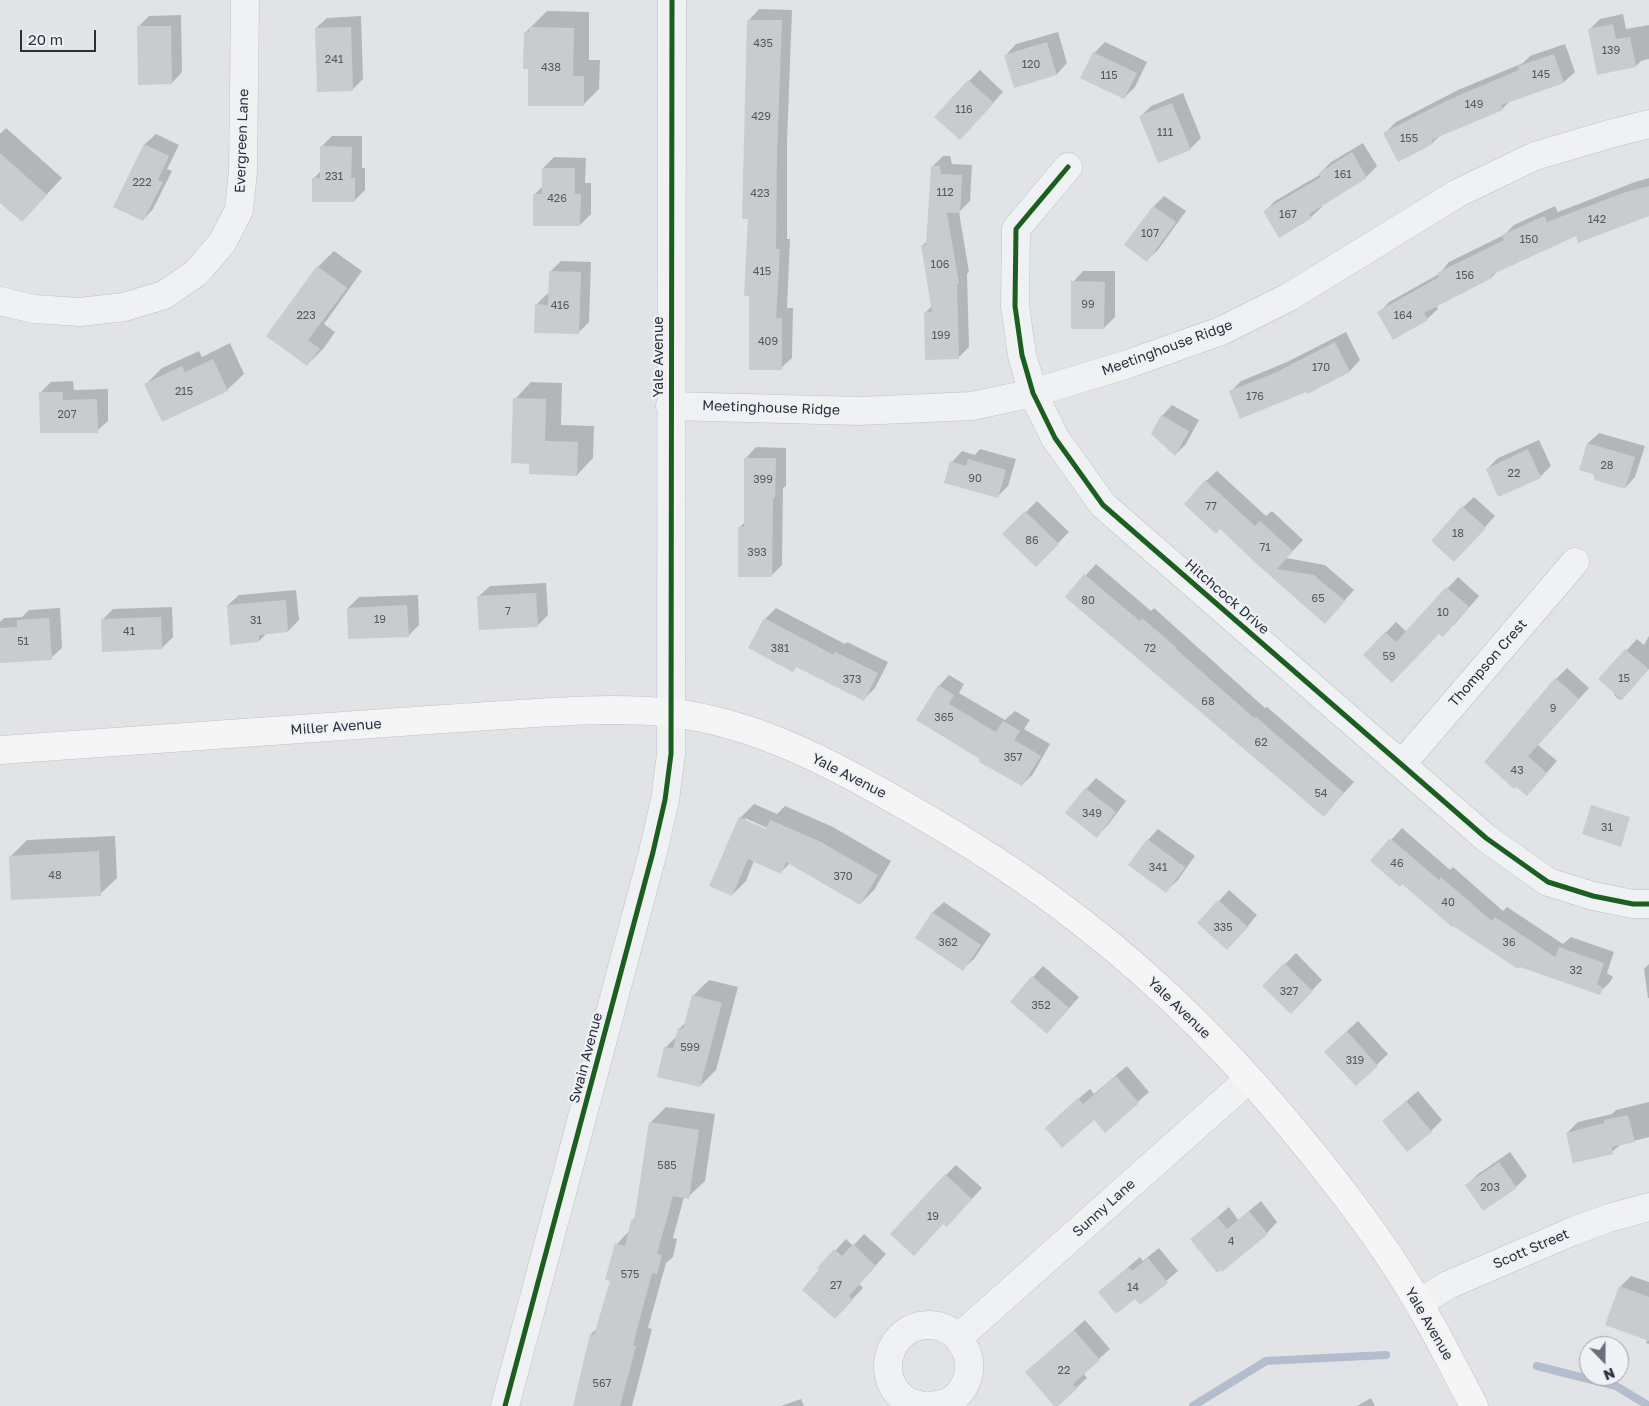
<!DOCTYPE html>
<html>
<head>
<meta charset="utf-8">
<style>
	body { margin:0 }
	#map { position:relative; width:1649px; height:1406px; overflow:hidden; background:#e1e3e6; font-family:"Golos Text",sans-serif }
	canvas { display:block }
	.north { position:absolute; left:1579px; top:1336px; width:50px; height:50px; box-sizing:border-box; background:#eff1f5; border:1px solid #a0a3ab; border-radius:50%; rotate:158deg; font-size:14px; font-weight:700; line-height:20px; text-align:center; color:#2a2f3c }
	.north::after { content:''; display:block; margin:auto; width:18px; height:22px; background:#6a6e78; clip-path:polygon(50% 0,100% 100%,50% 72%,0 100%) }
	.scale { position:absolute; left:20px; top:30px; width:76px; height:22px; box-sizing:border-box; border:2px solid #2a2f3c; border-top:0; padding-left:6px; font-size:15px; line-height:18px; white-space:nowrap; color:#2a2f3c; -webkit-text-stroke:4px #eff1f5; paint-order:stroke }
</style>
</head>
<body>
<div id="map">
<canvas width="1649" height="1406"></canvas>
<div class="north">N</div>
<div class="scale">20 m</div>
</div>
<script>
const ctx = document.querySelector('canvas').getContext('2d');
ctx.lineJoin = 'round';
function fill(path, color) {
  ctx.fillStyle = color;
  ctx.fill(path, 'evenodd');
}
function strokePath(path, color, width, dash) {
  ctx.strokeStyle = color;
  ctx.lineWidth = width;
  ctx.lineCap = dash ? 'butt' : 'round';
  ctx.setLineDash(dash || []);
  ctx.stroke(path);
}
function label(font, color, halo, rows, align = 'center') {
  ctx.font = font + ' "Golos Text",sans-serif';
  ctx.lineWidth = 4.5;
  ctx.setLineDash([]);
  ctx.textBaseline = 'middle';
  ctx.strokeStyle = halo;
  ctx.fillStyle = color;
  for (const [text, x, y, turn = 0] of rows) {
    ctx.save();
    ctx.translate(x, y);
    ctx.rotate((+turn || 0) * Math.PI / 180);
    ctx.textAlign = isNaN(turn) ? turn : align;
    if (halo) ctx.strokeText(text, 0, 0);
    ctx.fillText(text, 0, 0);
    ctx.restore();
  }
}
const shadow = new Path2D(`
	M759 9 792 10 787 142V239H790L787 308H793L792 358 781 368 749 218V20Z
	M547 11 589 12V60H600L599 89 583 105 530 68 525 33Z
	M1623 14 1626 29 1649 25V59L1641 61 1636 66 1589 30 1600 19Z
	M181 15 182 72 172 83 138 27 149 16Z
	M361 16 363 79 352 90 316 28 327 18Z
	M1058 32 1067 63 1057 74 1006 55 1016 44Z
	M1105 42 1147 62 1135 87 1124 98 1094 53Z
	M1565 44 1575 72 1564 82 1510 101 1502 109 1441 135 1432 143 1385 133 1396 122 1458 90 1523 63 1530 56Z
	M980 70 1003 92 970 128 969 81Z
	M1183 93 1201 138 1190 149 1140 117 1151 106Z
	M6 128 62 178 22 221 0 201V134Z
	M156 134 179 145 167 169 172 171 153 209 143 220 115 206 145 144Z
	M332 136H362V168H365V190L354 201 314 178 321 171V147Z
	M1363 143 1377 166 1366 177 1321 205 1322 207 1311 217 1264 212 1275 201 1321 174 1320 173 1331 162Z
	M943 156H950L952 164 972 165 970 201 959 212 969 272 967 274 969 347 958 358 925 313 932 306 922 246 928 240 932 167Z
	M554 157 586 158 585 183H591V214L580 225 535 194 543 186V168Z
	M1649 178V214L1577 235 1500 269 1492 277 1436 305 1438 309 1427 319 1379 313 1389 302 1439 274 1449 262 1504 235 1514 225 1555 206 1558 212 1635 182Z
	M1164 196 1186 211 1158 250 1147 260 1154 206Z
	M334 251 362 271 324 324 335 332 324 348 307 365 268 336 318 267Z
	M561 261 591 262 589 322 578 333 536 305 547 294H549L550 272Z
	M1083 271H1115V317L1104 328 1073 282Z
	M1346 332 1360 360 1350 371 1308 392H1230L1241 381 1287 362Z
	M230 343 244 374 227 390 145 385 162 368 199 351 202 357Z
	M73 381 74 390 108 389V421L97 431 40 393 51 382Z
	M531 382 562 383 561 425 594 426 593 458 577 475 531 463 515 399Z
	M1172 405 1199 420 1186 444 1175 455 1162 416Z
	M1599 433 1645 446 1635 477 1625 488 1588 443Z
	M1539 440 1551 466 1540 477 1487 469 1498 458Z
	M756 447 786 448V486L783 488 782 565 771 576 740 527 745 522 746 458Z
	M980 449 1016 459 1008 486 998 496 952 462 962 451 975 455Z
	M1217 471 1266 516 1272 511 1303 540 1286 558 1325 565 1354 590 1325 622 1220 528 1206 481Z
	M1474 497 1495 516 1465 549 1463 507Z
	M1037 501 1069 532 1036 566 1004 534Z
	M1096 564 1151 611 1154 608 1265 708 1267 707 1354 782 1334 804 1067 596Z
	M1458 577 1479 596 1454 625 1439 632 1364 655 1396 622 1407 632Z
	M546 583 548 615 537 626 479 596 490 586Z
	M296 590 299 620 288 631 267 633 259 641 228 605 239 595Z
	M418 595 419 625 408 636 348 608 359 597Z
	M172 607 173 637 162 648 103 619 113 609Z
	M60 608 62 648 51 658 0 662V622L4 618 22 617 29 610Z
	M776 608 845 644 847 642 888 662 875 688 864 699 797 666 793 670 765 619Z
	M1649 636V669L1620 700 1614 695 1615 693 1600 679 1637 639 1644 645Z
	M1567 668 1589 688 1538 745 1557 761 1537 784 1516 785 1556 679Z
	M949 675 964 684 959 693 1005 720 1015 711 1030 720 1024 729 1050 744 1033 774 1022 785 918 720 939 686Z
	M1096 778 1126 801 1108 825 1097 836 1086 789Z
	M754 804 777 814 785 806 833 827 891 861 874 890 860 904 790 863 781 872 754 861 746 881 732 895 740 818ZM745 818 772 830 771 833 745 821Z
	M1402 828 1450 870 1453 867 1503 911 1507 907 1563 944 1571 937 1614 952 1607 973 1613 977 1610 982 1599 993 1402 882 1372 861Z
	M1158 829 1195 856 1177 881 1166 891 1148 840Z
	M115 836 117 878 100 894 11 856 27 840Z
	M1229 890 1257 915 1238 938 1219 901Z
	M944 902 991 934 974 959 963 969 916 937 933 912Z
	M1296 953 1322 980 1291 1012 1264 986Z
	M1649 964V998H1648L1644 969Z
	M1043 966 1079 997 1058 1021 1033 977Z
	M709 980 738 987 716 1070 700 1086 665 1048 677 1036 679 1029 686 1022 693 996Z
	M1358 1021 1388 1054 1356 1085 1336 1041Z
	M1127 1066 1149 1092 1105 1131 1094 1118 1057 1117 1090 1089 1094 1094Z
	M1418 1091 1442 1120 1431 1131 1383 1121Z
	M1649 1102V1137L1621 1144 1612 1152 1567 1133 1578 1122 1612 1114 1616 1110Z
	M666 1107 715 1114 705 1181 688 1197H684L673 1238 677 1239 673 1257 666 1263 648 1328 652 1329 632 1406H574L591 1334 598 1327 611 1280 617 1244 630 1230 632 1221 636 1217 650 1123Z
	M1510 1152 1527 1176 1516 1187 1467 1185 1478 1174Z
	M956 1165 982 1188 957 1215 946 1175Z
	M1261 1201 1277 1222 1267 1233 1192 1239 1229 1207 1238 1220Z
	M864 1234 886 1254 859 1284 863 1288 845 1307 819 1268 846 1239 853 1246Z
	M1159 1248 1178 1271 1140 1303 1135 1297 1099 1292 1140 1257 1143 1261Z
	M1631 1276 1649 1282V1344L1646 1343 1648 1339 1607 1325 1621 1286Z
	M1085 1320 1110 1349 1083 1373 1087 1378 1076 1388 1027 1372Z
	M1371 1398 1375 1406H1357Z
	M801 1399 804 1406H781Z`);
const stream = new Path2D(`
	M1537 1366 1616 1386 1649 1406
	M1193 1406 1266 1361 1386 1355`);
const building = new Path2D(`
	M747 20H782L777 154 776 249H780L776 318H782V370H749V296H744L748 219H742Z
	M1613 24 1616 39 1630 37 1636 67 1597 75 1588 29Z
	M137 26H171L172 84 138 85Z
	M351 27 353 91 317 92 315 28Z
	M529 27 574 28 573 76H584V106H528V69H523L524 32H529Z
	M1047 42 1057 75 1014 88 1004 55Z
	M1093 52 1137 73 1124 99 1080 78Z
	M1554 54 1564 83 1501 105 1503 110 1431 140 1433 144 1398 162 1383 133 1446 101 1519 70 1518 66Z
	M968 80 994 103 960 140 934 117Z
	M1172 103 1191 150 1158 163 1139 116Z
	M144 144 169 156 158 180 163 182 143 221 113 207Z
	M320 146 352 147 351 178H355V202H312V178H320Z
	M1352 152 1367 178 1309 214 1312 218 1279 238 1263 211 1321 177 1319 173Z
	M0 153 47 195 22 222 0 203Z
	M931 166H940L941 174 962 175 960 213H947L959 284H957L959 359 925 360 924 312H932L921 245H926Z
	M542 168H575V194H581L580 226H533V194H542Z
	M1649 186V216L1578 243 1576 236 1491 275 1492 278 1424 313 1428 320 1393 340 1377 312 1439 277 1437 273 1504 240 1502 235 1544 216 1547 222 1623 193Z
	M1153 206 1176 222 1147 262 1124 245Z
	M317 266 347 288 308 340 320 349 307 366 266 336Z
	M549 271 581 272 579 334 534 333 535 304 548 305Z
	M1071 281 1105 282 1104 329H1071Z
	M1335 342 1350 372 1307 394 1306 392 1240 419 1229 391 1275 373Z
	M213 359 228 391 162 422 144 384 182 366 185 372Z
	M39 392H63V400L97 399 98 433H40Z
	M513 398 546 399 545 441 578 442 577 476 529 474V464L511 463Z
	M1161 415 1189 431 1175 456 1151 434Z
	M1587 443 1635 457 1625 489 1595 480 1593 474 1579 470Z
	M1528 449 1541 478 1498 497 1486 469Z
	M744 458H776L775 498H773L772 577H738V527H744Z
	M968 459 1006 470 998 498 944 483 950 461 966 466Z
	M1205 480 1255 526 1260 521 1293 551 1277 569 1314 575 1345 601 1325 624 1259 566 1220 529 1216 534 1184 504Z
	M1462 506 1486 528 1454 562 1431 541Z
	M1025 511 1059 544 1036 567 1002 534Z
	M1084 574 1140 621 1142 618 1177 648 1176 649 1254 718 1256 717 1344 793 1324 817 1065 597Z
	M1446 587 1469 607 1443 637 1439 634 1392 683 1363 655 1385 632 1396 642Z
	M536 593 538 627 479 630 477 596Z
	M286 600 288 632 259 635V642L230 645 227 605Z
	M407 605 409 637 348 639 347 608Z
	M161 617 162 649 102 652 101 619Z
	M49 618 52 660 0 663V628L17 627V620Z
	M764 618 834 655 835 652 878 673 864 701 796 667 793 672 748 648Z
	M1625 649 1649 669 1622 700 1598 679Z
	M1555 678 1579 699 1528 756 1547 773 1527 796 1516 787 1514 789 1484 762Z
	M938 685 954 695 949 704 996 732 1003 721 1020 731 1014 740 1041 756 1022 786 979 762 980 759 916 720Z
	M1085 788 1116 812 1097 838 1065 813Z
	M1591 805 1630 817 1621 847 1582 834Z
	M739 817 766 829 770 820 819 841 878 875 860 905 786 862 781 874 748 859 732 896 709 886Z
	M1390 838 1439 880 1441 877 1492 921 1495 917 1555 957 1559 947 1604 963 1597 984 1603 988 1600 995 1520 967 1518 969 1453 926 1452 927 1402 884 1400 887 1370 861Z
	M1147 839 1185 867 1166 893 1128 865Z
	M99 851 101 896 11 900 9 856Z
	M1218 900 1248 927 1227 950 1197 923Z
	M932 912 981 945 963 971 915 938Z
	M1284 963 1313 991 1291 1014 1262 986Z
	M1032 976 1069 1008 1047 1034 1010 1002Z
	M692 995 722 1003 700 1087 657 1077 664 1047 673 1049 678 1028 683 1029Z
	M1347 1031 1378 1066 1356 1086 1324 1052Z
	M1116 1076 1139 1103 1105 1133 1094 1120 1062 1148 1045 1128 1078 1098 1083 1104Z
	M1406 1101 1432 1132 1407 1152 1382 1121Z
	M1628 1115 1635 1142 1612 1147 1613 1154 1573 1163 1566 1133 1604 1123V1120Z
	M649 1122 699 1130 689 1199 673 1196 657 1254 662 1255 657 1274 652 1273 633 1345 636 1346 620 1406H573L590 1334 594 1335 610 1281 605 1280 615 1243 625 1246 631 1220 634 1221Z
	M1499 1162 1517 1188 1483 1211 1465 1185Z
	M945 1174 972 1199 947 1227 943 1224 914 1256 890 1234Z
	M1249 1211 1268 1234 1222 1272 1221 1270 1217 1273 1190 1239 1217 1217 1227 1229Z
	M853 1244 876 1266 849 1296 853 1300 835 1319 802 1290 819 1270 817 1268 834 1249 842 1256Z
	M1148 1258 1168 1283 1140 1305 1135 1299 1116 1314 1098 1292 1128 1267 1132 1271Z
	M1619 1286 1649 1297V1341L1605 1325Z
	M1074 1330 1100 1360 1073 1384 1077 1389 1058 1406H1054L1025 1372Z`);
const minor = new Path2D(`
	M1068 167 1016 229 1015 306 1022 355 1033 393 1055 438 1103 505 1486 838 1548 882 1593 896 1633 904H1649
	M0 301 34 309 80 312 124 307 164 295 196 273 222 243 239 210 243 171 245 0
	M670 406 859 411 972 406 1033 393 1128 364 1221 331 1289 297 1458 193 1535 156 1613 133 1649 124
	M1402 764 1575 562
	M1419 1303 1448 1285 1571 1232 1609 1218 1649 1207
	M959 1337 1249 1079
	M505 1406 653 852 665 800 671 754 672 0
	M924 1406C919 1405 914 1404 909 1402 871 1381 888 1323 931 1325 947 1326 957 1334 964 1347 975 1366 968 1389 950 1401 945 1404 937 1405 931 1406`);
const major = new Path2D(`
	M0 750C148 741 295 728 443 719 516 715 600 705 673 713 755 723 831 763 902 804 964 839 1024 877 1080 921 1169 989 1248 1072 1317 1159 1354 1205 1390 1253 1419 1304 1439 1337 1456 1372 1474 1406`);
const cycleway = new Path2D(`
	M1068 167 1016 229 1015 306 1022 355 1033 393 1055 438 1103 505 1486 838 1548 882 1593 896 1633 904H1649
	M505 1406 653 852 665 800 671 754 672 0`);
const numberNames = [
	["435",763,44],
	["139",1611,51],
	["241",334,60],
	["120",1031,65],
	["438",551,68],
	["145",1541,75],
	["115",1109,76],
	["149",1474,105],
	["116",964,110],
	["429",761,117],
	["111",1165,133],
	["155",1409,139],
	["161",1343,175],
	["231",334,177],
	["222",142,183],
	["112",945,193],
	["423",760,194],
	["426",557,199],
	["167",1288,215],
	["142",1597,220],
	["107",1150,234],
	["150",1529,240],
	["106",940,265],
	["415",762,272],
	["156",1465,276],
	["99",1088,305],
	["416",560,306],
	["223",306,316],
	["164",1403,316],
	["199",941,336],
	["409",768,342],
	["170",1321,368],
	["215",184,392],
	["176",1255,397],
	["207",67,415],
	["28",1607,466],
	["22",1514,474],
	["90",975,479],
	["399",763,480],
	["77",1211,507],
	["18",1458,534],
	["86",1032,541],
	["71",1265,548],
	["393",757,553],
	["65",1318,599],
	["80",1088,601],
	["7",508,612],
	["10",1443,613],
	["19",380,620],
	["31",256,621],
	["41",129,632],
	["51",23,642],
	["381",780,649],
	["72",1150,649],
	["59",1389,657],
	["15",1624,679],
	["373",852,680],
	["68",1208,702],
	["9",1553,709],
	["365",944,718],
	["62",1261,743],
	["357",1013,758],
	["43",1517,771],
	["54",1321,794],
	["349",1092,814],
	["31",1607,828],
	["46",1397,864],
	["341",1158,868],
	["48",55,876],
	["370",843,877],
	["40",1448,903],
	["335",1223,928],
	["362",948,943],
	["36",1509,943],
	["32",1576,971],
	["327",1289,992],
	["352",1041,1006],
	["599",690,1048],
	["319",1355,1061],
	["585",667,1166],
	["203",1490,1188],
	["19",933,1217],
	["4",1231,1242],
	["575",630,1275],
	["27",836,1286],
	["14",1133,1288],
	["22",1064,1371],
	["567",602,1384]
];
const streetNames = [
	["Evergreen Lane",242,141,-88],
	["Meetinghouse Ridge",1167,348,-20],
	["Yale Avenue",659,357,-90],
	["Meetinghouse Ridge",771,408,2],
	["Hitchcock Drive",1227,597,41],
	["Thompson Crest",1488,663,-49],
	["Miller Avenue",336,727,-4],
	["Yale Avenue",849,776,27],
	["Yale Avenue",1179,1008,44],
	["Swain Avenue",586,1058,-75],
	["Sunny Lane",1104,1208,-42],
	["Scott Street",1531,1249,-23],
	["Yale Avenue",1429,1324,60]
];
fill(shadow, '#0003');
strokePath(stream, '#b3bdce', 8);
fill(building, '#c9cbce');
strokePath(minor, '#bfc1c4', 29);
strokePath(major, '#bec0c3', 29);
strokePath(minor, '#f0f1f3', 28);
strokePath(major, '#f5f5f6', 28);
strokePath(cycleway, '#1b5e20', 5);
label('11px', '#525761', null, numberNames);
label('14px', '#2a2f3c', '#eff1f5', streetNames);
</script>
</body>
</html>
